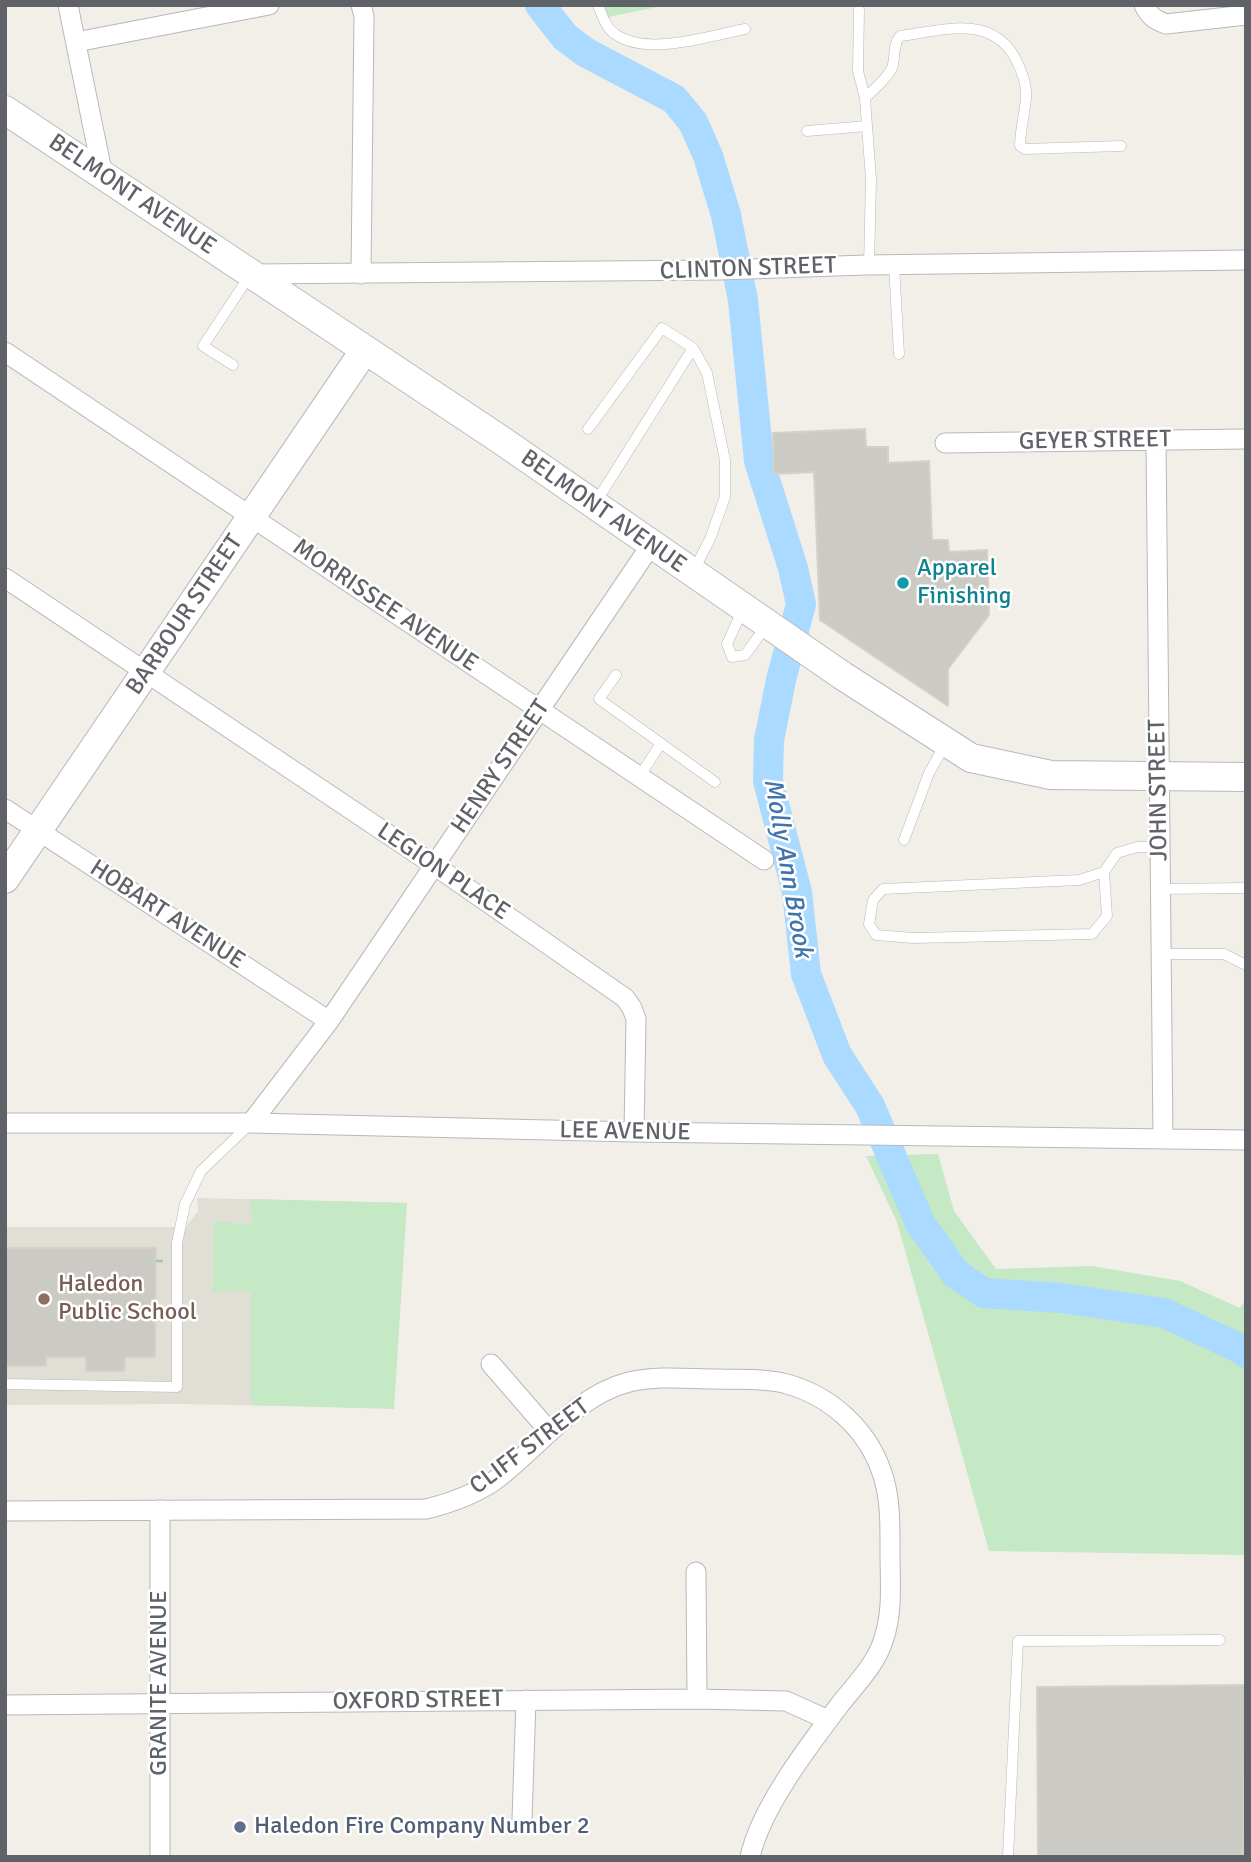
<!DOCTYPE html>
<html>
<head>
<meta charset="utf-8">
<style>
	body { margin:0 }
	#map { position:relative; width:1251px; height:1862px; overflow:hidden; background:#f1efe8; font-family:Signika,sans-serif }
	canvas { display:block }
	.frame { position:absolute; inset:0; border:7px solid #5f6368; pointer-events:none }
</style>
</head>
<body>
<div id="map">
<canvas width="1251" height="1862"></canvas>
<div class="frame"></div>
</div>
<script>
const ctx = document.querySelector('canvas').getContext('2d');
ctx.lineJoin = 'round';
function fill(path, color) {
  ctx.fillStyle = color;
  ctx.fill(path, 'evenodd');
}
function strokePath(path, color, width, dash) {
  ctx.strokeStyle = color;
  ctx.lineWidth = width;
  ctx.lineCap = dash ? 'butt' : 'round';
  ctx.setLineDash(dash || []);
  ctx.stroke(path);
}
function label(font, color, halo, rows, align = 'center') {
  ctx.font = font + ' Signika,sans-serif';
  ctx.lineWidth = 5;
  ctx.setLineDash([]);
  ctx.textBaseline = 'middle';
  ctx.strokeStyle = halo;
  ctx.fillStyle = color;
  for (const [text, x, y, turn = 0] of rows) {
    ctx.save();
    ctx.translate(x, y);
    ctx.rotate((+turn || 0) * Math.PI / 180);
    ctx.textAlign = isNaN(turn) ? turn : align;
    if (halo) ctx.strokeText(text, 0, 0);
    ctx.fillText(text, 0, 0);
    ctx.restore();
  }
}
const education = new Path2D(`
	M197 1198 407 1203 377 1408 182 1404 5 1405V1227H186L198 1211Z`);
const green = new Path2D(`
	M601 5H667L603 18Z
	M938 1154 954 1211 996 1269 1092 1266 1180 1281 1240 1308 1246 1299V1555L989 1551 897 1222 866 1156Z
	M251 1199 407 1203 394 1409 251 1405V1291L213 1292V1222L252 1224Z`);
const river = new Path2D(`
	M540 5 565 37 585 52 674 99 693 122 708 156 726 215 743 300 759 461 793 568 801 604 781 680 769 740 768 781 797 892 806 974 837 1055 870 1106 920 1223 956 1274 984 1293 1061 1298 1164 1313 1239 1348 1246 1353`);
const building = new Path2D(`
	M865 429 866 447H888V463L929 461 932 540H948L949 552 987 550 989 615 948 669V706L820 620 814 472 774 474 773 433Z
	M5 1248H156L155 1357H125L124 1371H86V1357H46V1366H5Z
	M1246 1685 1243 1856 1038 1857 1037 1687Z`);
const path = new Path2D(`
	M156 1261H164`);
const lane = new Path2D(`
	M598 5C602 15 606 28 615 34 647 57 709 36 745 29
	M859 10 858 71 865 98
	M867 126 865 98C874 89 886 80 892 68 896 57 892 45 900 36 940 31 989 14 1014 56 1021 69 1027 83 1026 97 1025 114 1020 129 1020 146L1025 149 1121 146
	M807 131 867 126 871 179 869 265
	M894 265 899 354
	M693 348 707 373 725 460V497L710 539 694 570
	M233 365 203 346 250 275
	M588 429 662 328 693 348 596 502
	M742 611 727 644 732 657 745 655 767 625
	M616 675 599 699 715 782
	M640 776 661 743
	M904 840 929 773 946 743
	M1104 872 1107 916 1092 934 913 938 876 935 869 924 873 900 883 889 1079 880 1104 872 1117 853 1137 847H1160
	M1161 889 1246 888
	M1161 954H1224L1246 965
	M5 1384 177 1387V1243L185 1204 201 1171 248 1126
	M1008 1857 1018 1641 1220 1640`);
const street = new Path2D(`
	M68 5 103 176
	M1144 5C1149 16 1155 20 1166 24L1246 15
	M76 42 269 5
	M253 274 719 270 866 265 1246 260
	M361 274 364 16 361 5
	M5 352 764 860
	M1156 440 1163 1139
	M945 443 1246 439
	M5 578 434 865 625 998 632 1008 636 1019 634 1132
	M5 809 329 1021
	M5 1123H251L634 1132 1246 1140
	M251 1123 329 1021 651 545
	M491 1364 550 1432
	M160 1510V1857
	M5 1511 426 1509C451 1503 473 1495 494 1481 538 1449 574 1396 629 1382 658 1375 690 1379 719 1379 741 1380 766 1378 787 1384 830 1396 866 1428 881 1470 891 1496 890 1526 890 1554 890 1581 893 1611 884 1638 877 1663 857 1683 841 1703 810 1744 761 1807 750 1857
	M696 1572 697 1699
	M5 1705 697 1699 786 1701 828 1720
	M522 1819 526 1700`);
const secondary = new Path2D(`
	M5 110 501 440 843 676 971 758 1051 775 1246 777
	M5 879 364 351`);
const markers = [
	[903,583,7,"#0f9aa8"],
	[44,1299,7,"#8d6e63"],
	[240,1827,7,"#5c6f8a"]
];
const streetNames = [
	["BELMONT AVENUE",132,195,34],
	["CLINTON STREET",748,269,-2],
	["GEYER STREET",1095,441,-1],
	["BELMONT AVENUE",603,512,35],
	["MORRISSEE AVENUE",385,606,34],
	["BARBOUR STREET",185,615,-56],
	["HENRY STREET",501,767,-56],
	["JOHN STREET",1159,790,-91],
	["LEGION PLACE",443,872,34],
	["HOBART AVENUE",167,915,33],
	["LEE AVENUE",625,1132,1],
	["CLIFF STREET",530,1447,-37],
	["GRANITE AVENUE",160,1683,-90],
	["OXFORD STREET",418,1701,-1]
];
const cultureNames = [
	["Apparel",917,569],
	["Finishing",917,597]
];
const educationNames = [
	["Haledon",58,1285],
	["Public School",58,1313]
];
const serviceNames = [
	["Haledon Fire Company Number 2",254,1827]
];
const waterNames = [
	["Molly Ann Brook",787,868,80]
];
fill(education, '#e1ded6');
fill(green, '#c5e8c5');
strokePath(river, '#aadaff', 30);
fill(building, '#cccac5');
strokePath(building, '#d6d1c6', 2);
strokePath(lane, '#b5b8bc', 11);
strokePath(street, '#b5b8bc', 21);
strokePath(secondary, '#b6babf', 30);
strokePath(path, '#9cc7a9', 2.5, [7, 3.5]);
strokePath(lane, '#fff', 10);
strokePath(street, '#fff', 19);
strokePath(secondary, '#fff', 28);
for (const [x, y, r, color] of markers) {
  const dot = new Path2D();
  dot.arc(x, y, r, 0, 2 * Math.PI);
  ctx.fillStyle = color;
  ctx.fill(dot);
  strokePath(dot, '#fff', 2.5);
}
label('24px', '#5f6368', '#fff', streetNames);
label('24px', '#0d838f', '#fff', cultureNames, 'left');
label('24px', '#785e54', '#fff', educationNames, 'left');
label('24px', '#4e5e75', '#fff', serviceNames, 'left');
label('italic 26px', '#4174aa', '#fff', waterNames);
</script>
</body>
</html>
